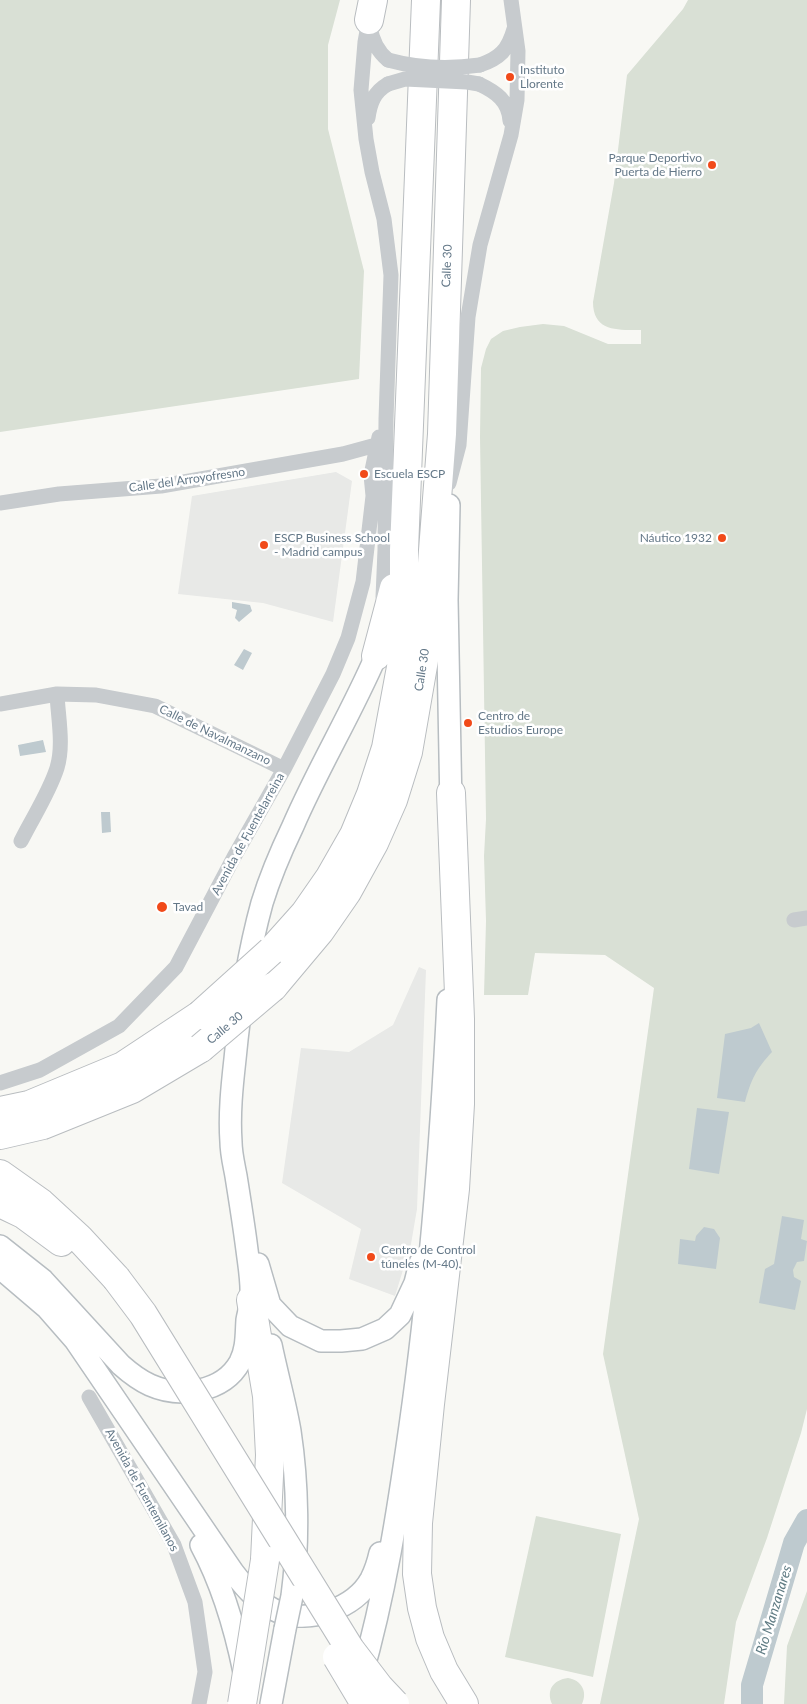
<!DOCTYPE html>
<html>
<head>
<meta charset="utf-8">
<style>
	body { margin:0 }
	canvas { display:block; background:#f8f8f4 }
</style>
</head>
<body>
<canvas width="807" height="1704"></canvas>
<script>
const ctx = document.querySelector('canvas').getContext('2d');
ctx.lineJoin = 'round';
function fill(path, color) {
  ctx.fillStyle = color;
  ctx.fill(path, 'evenodd');
}
function strokePath(path, color, width, dash) {
  ctx.strokeStyle = color;
  ctx.lineWidth = width;
  ctx.lineCap = dash ? 'butt' : 'round';
  ctx.setLineDash(dash || []);
  ctx.stroke(path);
}
function label(font, color, halo, rows, align = 'center') {
  ctx.font = font + ' Lato,sans-serif';
  ctx.lineWidth = 5;
  ctx.setLineDash([]);
  ctx.textBaseline = 'middle';
  ctx.strokeStyle = halo;
  ctx.fillStyle = color;
  for (const [text, x, y, turn = 0] of rows) {
    ctx.save();
    ctx.translate(x, y);
    ctx.rotate((+turn || 0) * Math.PI / 180);
    ctx.textAlign = isNaN(turn) ? turn : align;
    if (halo) ctx.strokeText(text, 0, 0);
    ctx.fillText(text, 0, 0);
    ctx.restore();
  }
}
const built = new Path2D(`
	M336 472 352 481 333 622 263 603 178 594 192 496Z
	M419 967 426 970 417 1209 411 1244 395 1296 349 1279 361 1229 282 1183 301 1048 349 1052 393 1025Z`);
const green = new Path2D(`
	M0 0H340L328 45V129L364 271 359 379 0 432Z
	M688 0H807V1409L801 1433 767 1538 736 1622 724 1704H600L639 1519 603 1354 654 988 605 955 535 953 528 995H484L486 921 484 856 486 819 480 437 481 368 486 349 491 339 503 331 520 327 543 324 564 326 608 344H641V330C618 330 593 332 593 302L614 183 627 75 683 9Z
	M536 1516 621 1534 593 1677 505 1657Z
	M807 1591V1704H784L787 1646Z
	M568 1678C581 1680 588 1691 582 1704H552C546 1690 553 1680 568 1678Z`);
const water = new Path2D(`
	M232 602 250 605 252 611 239 622 235 618 237 610 232 608Z
	M244 649 252 653 243 670 234 665Z
	M43 740 46 752 20 756 18 745Z
	M101 812H110L111 832 102 833Z
	M759 1023 772 1052C756 1069 751 1080 745 1102L717 1098 725 1034 751 1028Z
	M697 1108 729 1112 719 1174 689 1169Z
	M782 1216 804 1220 801 1239 807 1241 804 1261 797 1262 793 1270 794 1277 801 1281 795 1310 759 1303 765 1269 774 1264Z
	M704 1227 714 1229 720 1238 716 1269 678 1264 680 1239 695 1241 696 1236Z`);
const river = new Path2D(`
	M752 1704V1685L794 1543 807 1520`);
const street = new Path2D(`
	M369 20 365 42 361 90 366 139 372 172 384 219 391 275 386 419 385 550 383 597
	M370 26C372 40 377 51 388 60
	M480 65C500 58 508 50 514 29
	M479 84C496 92 509 101 510 121
	M368 118C370 103 374 92 388 84
	M449 483 459 445 468 317 480 245 511 135 517 100 518 51 511 0
	M0 503 59 494 161 486 343 454 376 445
	M374 506 371 475 379 437
	M0 704 57 694 96 695 155 706 284 769
	M21 841C33 817 49 793 57 768 64 745 58 717 57 694
	M794 920 807 918
	M0 1083 40 1070 119 1026 176 967 234 857 284 769 333 674 348 638 363 582 373 496
	M89 1397 174 1545 195 1602 205 1672 199 1704`);
const secondary = new Path2D(`
	M449 505 447 600 451 807
	M0 1246 43 1280 121 1365C130 1373 139 1380 150 1385 179 1398 223 1393 240 1362 247 1348 246 1335 247 1320 248 1313 251 1306 251 1298 252 1282 249 1266 247 1250 244 1226 240 1201 236 1176 234 1165 231 1153 231 1142 229 1114 232 1086 235 1059 240 1006 248 954 262 903 270 877 281 851 293 826 318 768 351 714 376 656
	M258 1264 270 1305 290 1326 321 1341H341L362 1339 385 1329 400 1315 415 1283 420 1263
	M0 1268 47 1308 75 1340 233 1572C246 1589 259 1604 279 1612 310 1624 355 1608 371 1579 375 1571 378 1562 380 1553
	M271 1345C277 1374 285 1402 290 1431 298 1484 299 1544 292 1596
	M201 1545C222 1584 235 1628 244 1672
	M361 1678C385 1595 398 1511 410 1426 430 1285 441 1143 448 1000
	M271 1704 285 1629`);
const highway = new Path2D(`
	M369 20 373 0
	M376 656 394 588
	M451 793 460 1019V1104L455 1189 430 1404 418 1523 417 1574 422 1608 430 1638 444 1671 464 1704
	M271 951 305 913 330 877 354 835 371 794 386 748 404 651V550L426 0
	M273 987 320 931 347 892 374 843 393 800 408 752 425 654 442 434 456 0
	M0 1111 29 1105 123 1066 200 1015
	M0 1135 43 1125 132 1089 201 1048
	M0 1174 41 1203 79 1238 116 1278
	M0 1203 23 1214 61 1242
	M251 1300 267 1396 270 1455 265 1560`);
const streetBridge = new Path2D(`
	M388 60C417 68 451 69 480 65
	M388 84 405 79 467 82 479 84`);
const secondaryBridge = new Path2D(`
	M285 1629 292 1596`);
const highwayBridge = new Path2D(`
	M200 1015 271 951
	M201 1048 273 987
	M116 1278 143 1314 350 1649 379 1687 395 1704
	M337 1657 365 1704
	M242 1704 265 1560`);
const markers = [
	[510,77,5,"#f14a1a"],
	[712,165,5,"#f14a1a"],
	[364,474,5,"#f14a1a"],
	[722,538,5,"#f14a1a"],
	[264,545,5,"#f14a1a"],
	[468,723,5,"#f14a1a"],
	[162,907,6,"#f14a1a"],
	[371,1257,5,"#f14a1a"]
];
const poiNames = [
	["Instituto",520,70],
	["Llorente",520,84],
	["Parque Deportivo",702,158,"right"],
	["Puerta de Hierro",702,172,"right"],
	["Escuela ESCP",374,474],
	["ESCP Business School",274,538],
	["- Madrid campus",274,552],
	["Náutico 1932",712,538,"right"],
	["Centro de",478,716],
	["Estudios Europe",478,730],
	["Tavad",173,907],
	["Centro de Control",381,1250],
	["túneles (M-40).",381,1264]
];
const streetNames = [
	["Calle 30",447,266,-88],
	["Calle del Arroyofresno",187,480,-8],
	["Calle 30",422,670,-81],
	["Calle de Navalmanzano",215,735,26],
	["Avenida de Fuentelarreina",248,834,-61],
	["Calle 30",225,1028,-40],
	["Avenida de Fuentemilanos",142,1490,61]
];
const waterNames = [
	["Río Manzanares",774,1610,-73]
];
fill(built, '#e8e9e7');
fill(green, '#d9e0d5');
fill(water, '#becacf');
strokePath(river, '#becacf', 22);
strokePath(secondary, '#b7bdc1', 24);
strokePath(highway, '#b9bdc0', 30);
strokePath(street, '#c7cbce', 15);
strokePath(secondary, '#fff', 21);
strokePath(highway, '#fff', 28);
strokePath(secondaryBridge, '#b7bdc1', 24, []);
strokePath(highwayBridge, '#b9bdc0', 30, []);
strokePath(streetBridge, '#c7cbce', 15);
strokePath(secondaryBridge, '#fff', 21);
strokePath(highwayBridge, '#fff', 28);
for (const [x, y, r, color] of markers) {
  const dot = new Path2D();
  dot.arc(x, y, r, 0, 2 * Math.PI);
  ctx.fillStyle = color;
  ctx.fill(dot);
  strokePath(dot, '#fff', 2);
}
label('12px', '#647888', '#fff', poiNames, 'left');
label('12px', '#647888', '#fff', streetNames);
label('italic 14px', '#5f7b83', '#fff', waterNames);
</script>
</body>
</html>
